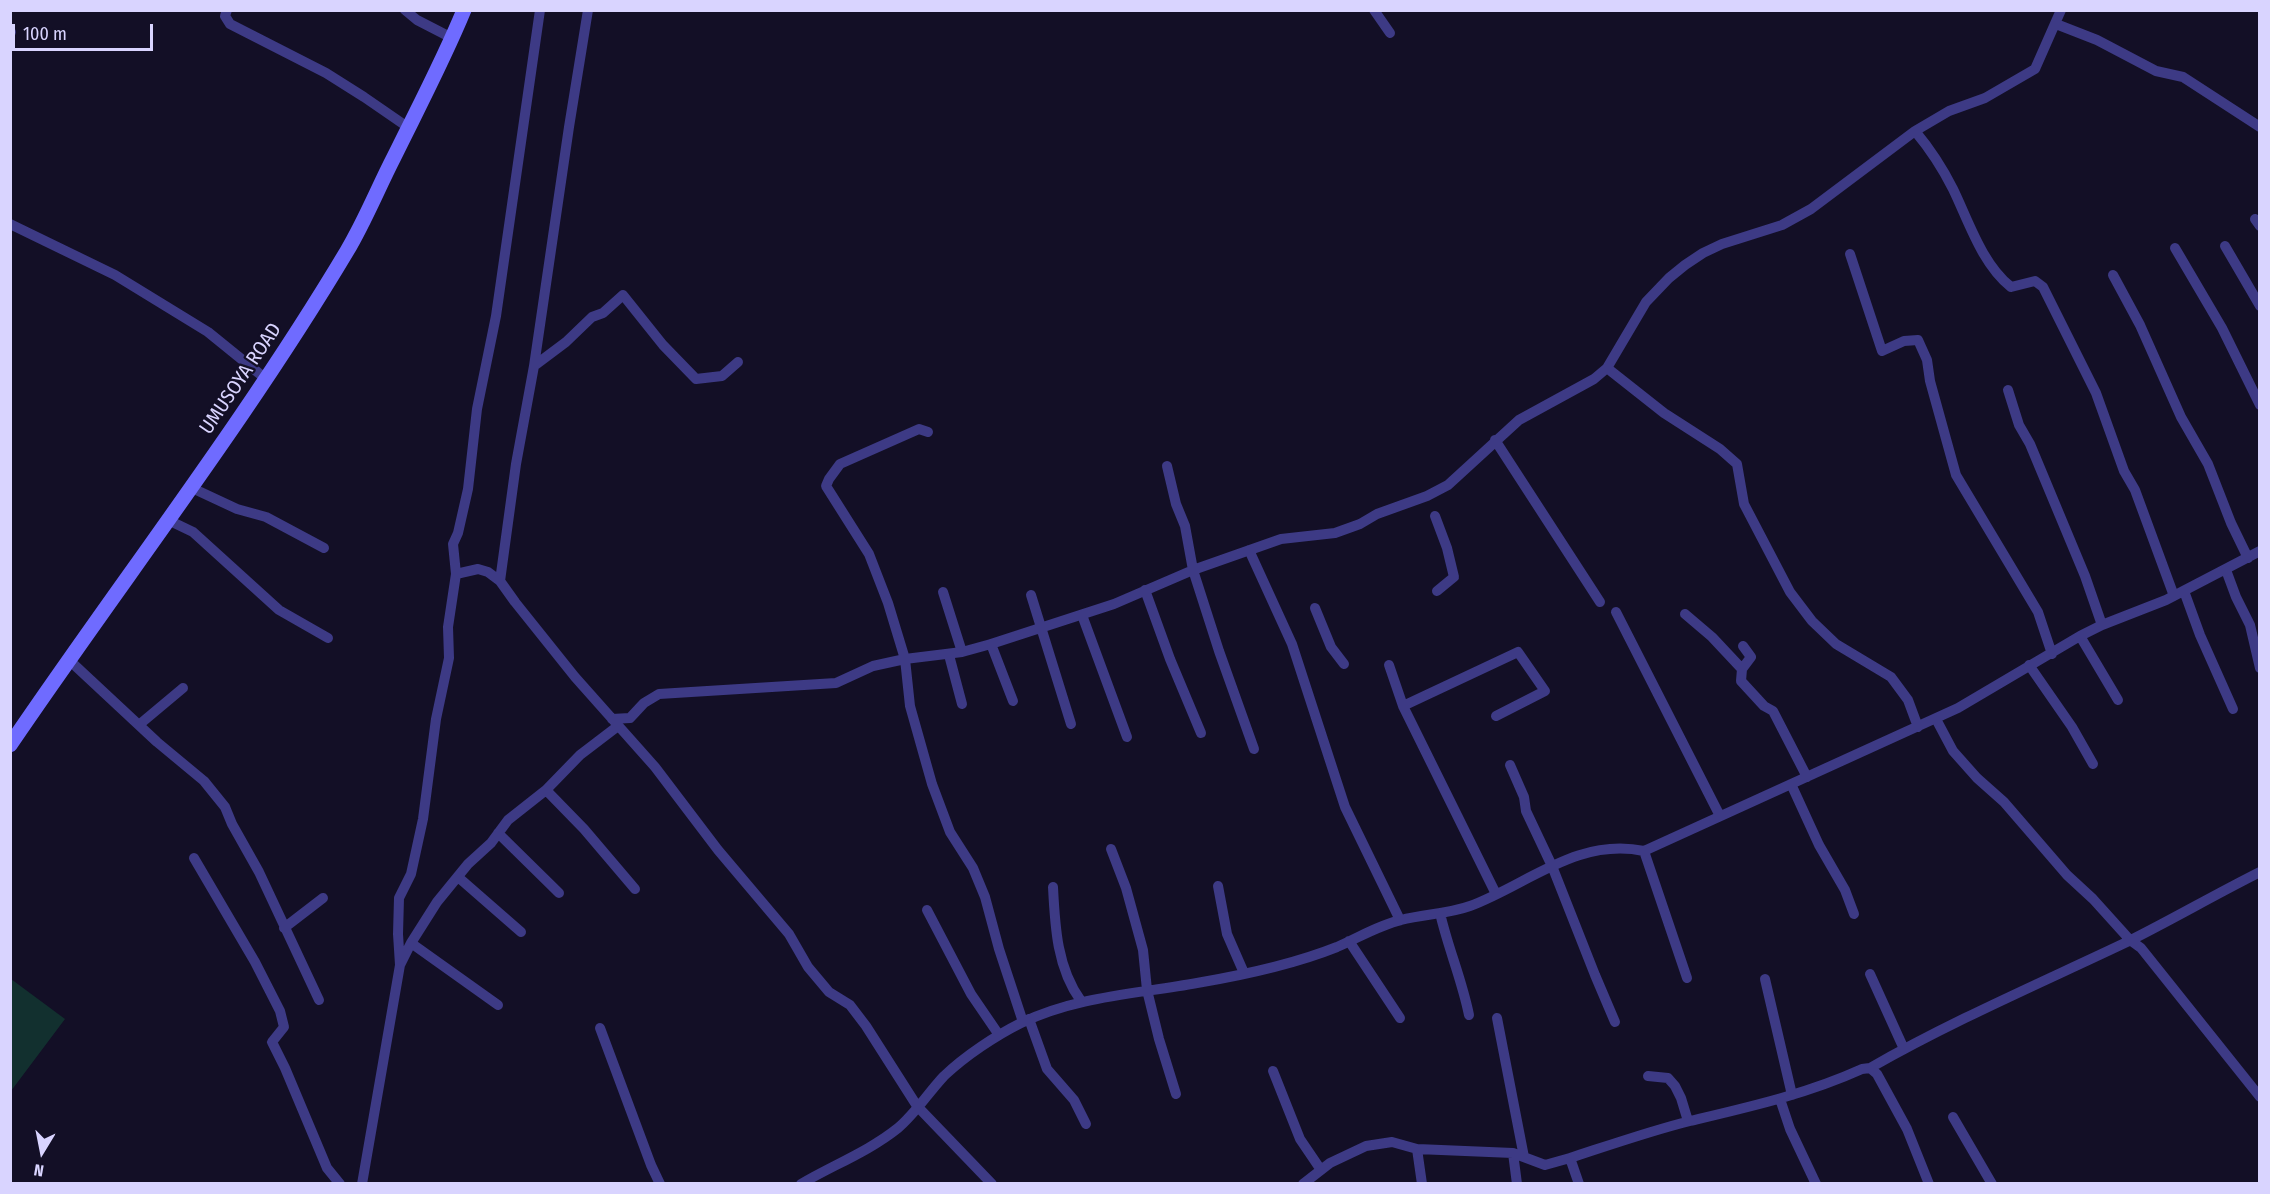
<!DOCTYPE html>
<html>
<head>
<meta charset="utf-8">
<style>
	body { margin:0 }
	#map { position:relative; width:2270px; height:1194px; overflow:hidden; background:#130f26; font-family:"Fira Sans Condensed",sans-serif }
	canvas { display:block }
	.frame { position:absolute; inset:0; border:12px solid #d9d4ff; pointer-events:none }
	.north { position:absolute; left:12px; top:1122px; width:60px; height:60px; -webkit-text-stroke:4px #130f26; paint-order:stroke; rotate:190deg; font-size:16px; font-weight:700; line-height:24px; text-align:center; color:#d9d4ff }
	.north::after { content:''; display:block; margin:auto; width:21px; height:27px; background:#d9d4ff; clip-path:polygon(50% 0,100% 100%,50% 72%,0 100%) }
	.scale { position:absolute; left:12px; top:24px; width:141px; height:27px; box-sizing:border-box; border:3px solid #d9d4ff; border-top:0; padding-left:8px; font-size:18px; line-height:21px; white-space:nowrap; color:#d9d4ff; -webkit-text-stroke:4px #130f26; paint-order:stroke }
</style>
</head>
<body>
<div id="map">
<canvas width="2270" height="1194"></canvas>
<div class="frame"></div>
<div class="north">N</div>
<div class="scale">100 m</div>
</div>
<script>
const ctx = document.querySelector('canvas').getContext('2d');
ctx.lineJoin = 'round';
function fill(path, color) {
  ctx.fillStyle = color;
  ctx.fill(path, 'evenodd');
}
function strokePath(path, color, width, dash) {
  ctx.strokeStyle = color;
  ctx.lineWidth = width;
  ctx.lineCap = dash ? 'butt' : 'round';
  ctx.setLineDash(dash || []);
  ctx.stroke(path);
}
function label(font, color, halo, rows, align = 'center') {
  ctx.font = font + ' "Fira Sans Condensed",sans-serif';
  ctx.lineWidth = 4.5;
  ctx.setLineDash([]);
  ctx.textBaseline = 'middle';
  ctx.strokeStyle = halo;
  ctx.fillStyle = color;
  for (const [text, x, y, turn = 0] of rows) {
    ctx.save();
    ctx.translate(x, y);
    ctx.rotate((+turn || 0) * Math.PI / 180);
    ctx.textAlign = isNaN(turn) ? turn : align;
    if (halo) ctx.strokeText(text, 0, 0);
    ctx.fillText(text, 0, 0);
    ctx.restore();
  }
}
const green = new Path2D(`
	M11 979 65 1019 11 1091H10Z`);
const minor = new Path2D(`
	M227 10 225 16 230 24 326 73 364 97 409 128
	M405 10 417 20 452 38
	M1374 10 1390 33
	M2056 24 2097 40 2156 71 2183 77 2260 127
	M10 34 11 32
	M1915 131C1930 149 1942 167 1953 189 1969 222 1982 264 2011 287L2035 281 2043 287 2096 393 2124 471 2135 490 2174 596
	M2255 219 2260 226
	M10 224 115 275 208 332 266 379
	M2225 246 2260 306
	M2175 248 2222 328 2260 405
	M1850 254 1882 351 1904 341 1918 340 1927 360 1930 381 1956 475 2038 612 2052 654
	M2113 275 2140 325 2181 417 2208 464 2231 523 2248 558
	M534 366 566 342 592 317 603 313 623 295 663 345 696 379 722 376 738 362
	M1607 368 1664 413 1720 449 1737 464 1744 504 1790 592 1812 621 1836 644 1891 677 1908 700 1918 727
	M2008 390 2019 425 2030 444 2085 576 2102 625
	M928 432 919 429 840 464 829 479 826 486 869 554 888 603 905 659 910 706 932 784 950 832 973 868 985 897 999 949 1023 1022
	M1495 440 1600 602
	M192 488 237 509 266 517 324 548
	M1435 516 1447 548 1454 577 1437 591
	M168 520 193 532 279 610 328 638
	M1249 550 1292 644 1345 807 1400 920
	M2226 570 2236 597 2250 625 2260 668
	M456 574 478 569 488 572 500 581 515 602 575 677 655 767 718 850 789 934 808 967 829 992 850 1005 866 1026 917 1106 992 1184
	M500 581 516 464 534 366 569 127 588 10
	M1145 590 1170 659 1201 733
	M2184 591 2200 635 2233 709
	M943 592 962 652
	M1031 595 1071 724
	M1315 608 1331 647 1344 664
	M1616 612 1720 816
	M1685 614 1712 637 1742 669 1741 681 1764 706 1773 711 1807 777
	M1082 615 1127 737
	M2080 636 2118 700
	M991 644 1013 701
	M949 655 962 704
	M68 659 157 742 204 781 225 807 232 824 259 872 319 1000
	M1389 665 1403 706 1496 894
	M2029 665 2072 727 2093 764
	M1742 669 1751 657 1743 646
	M1403 706 1518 652 1545 691 1496 716
	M612 719 630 718 644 703 659 694 836 683 873 666 905 659 962 652 991 644 1114 604 1193 570 1185 526 1176 504 1167 466
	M1936 719 1953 751 1977 778 2004 802 2067 875 2093 899 2130 940 2141 948 2260 1097
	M140 724 183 688
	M1254 749 1219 651 1193 570 1281 539 1335 533 1360 524 1377 514 1427 496 1448 485 1519 420 1594 379 1607 368 1646 302 1669 278 1685 265 1703 253 1722 244 1782 225 1811 209 1915 131 1949 111 1985 98 2035 69 2061 10
	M1510 765 1524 797 1526 811 1552 866 1595 975 1615 1022
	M1791 784 1819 845 1845 890 1854 914
	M546 790 584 829 635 889
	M498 833 559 893
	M1111 849 1126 888 1143 950 1147 990 1159 1039 1176 1094
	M1644 851 1687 978
	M194 858 255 962 280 1011 284 1027 272 1042 285 1068 327 1168 340 1184
	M458 877 521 932
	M1218 886 1227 934 1244 973
	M1053 887C1055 927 1057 968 1081 1001
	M927 910 971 994 999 1035
	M1440 913C1448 948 1462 980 1469 1015
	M284 928 323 898
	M1349 941 1400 1018
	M411 943 498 1005
	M400 965 411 943 437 902 468 864 491 843 508 820 546 790 580 755 618 726
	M1870 974 1904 1049
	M1765 979 1792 1095
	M1497 1018 1524 1157
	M1029 1019 1047 1069 1074 1100 1086 1124
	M600 1028 651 1165 660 1184
	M1870 1068C1954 1020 2043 982 2129 941 2173 919 2216 894 2260 872
	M1273 1071 1300 1139 1321 1170
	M1648 1076 1668 1078 1675 1086 1681 1098 1688 1121
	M1780 1099 1790 1129 1816 1184
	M1953 1117 1992 1184
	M1417 1149 1422 1184
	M1513 1153 1517 1184
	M1570 1158C1610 1145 1650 1131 1690 1121 1749 1107 1807 1094 1862 1069L1870 1068 1877 1074 1907 1129 1929 1184
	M362 1184 400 965 398 934 399 898 411 874 423 819 436 719 449 658 448 627 456 574 453 544 458 533 468 489 477 409 496 316 540 10
	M801 1184C833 1165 868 1152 898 1128 915 1114 928 1093 944 1076 965 1056 995 1036 1021 1023 1077 996 1137 994 1197 983 1244 975 1292 965 1337 947 1358 938 1379 925 1401 920 1424 914 1448 914 1470 906 1527 885 1577 837 1644 851L1958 708 2080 636 2102 625 2166 600 2260 551
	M1303 1184 1330 1163 1366 1146 1392 1142 1417 1149 1513 1153 1545 1165 1570 1158 1579 1184`);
const secondary = new Path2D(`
	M10 745C122 580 245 422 347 251 365 221 378 188 394 157 418 108 443 61 464 10`);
const streetNames = [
	["UMUSOYA ROAD",241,379,-56]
];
fill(green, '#12302f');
strokePath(minor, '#3d3a85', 10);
strokePath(secondary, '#6f6bff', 15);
label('20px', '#d9d4ff', '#130f26', streetNames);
</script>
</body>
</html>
